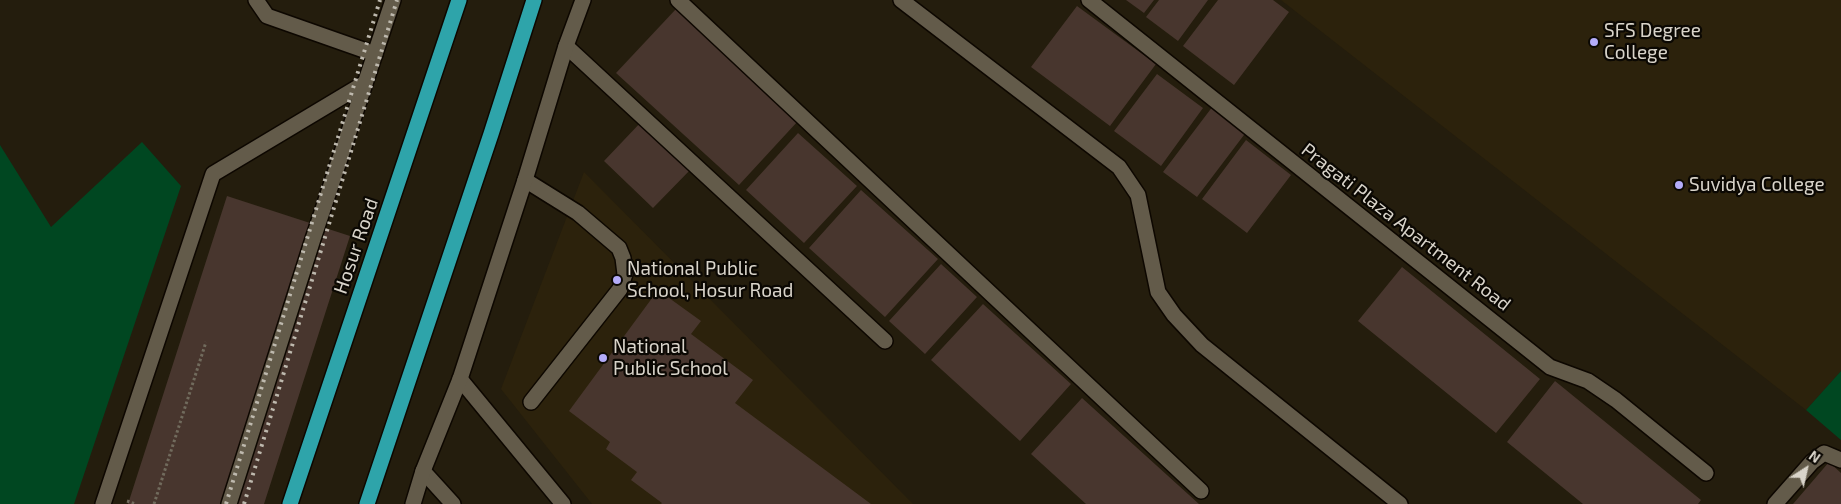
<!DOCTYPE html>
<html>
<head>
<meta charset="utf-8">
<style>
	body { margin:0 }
	#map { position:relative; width:1841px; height:504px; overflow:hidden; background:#241d0d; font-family:"Exo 2",sans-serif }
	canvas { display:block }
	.north { position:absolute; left:1781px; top:444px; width:50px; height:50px; -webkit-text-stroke:4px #0b0803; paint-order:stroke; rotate:35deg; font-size:14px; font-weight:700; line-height:20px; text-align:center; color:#d9d4ca }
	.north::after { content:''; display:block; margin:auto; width:18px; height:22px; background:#d9d4ca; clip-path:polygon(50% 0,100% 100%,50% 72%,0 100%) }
</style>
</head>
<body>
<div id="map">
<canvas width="1841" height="504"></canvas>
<div class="north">N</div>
</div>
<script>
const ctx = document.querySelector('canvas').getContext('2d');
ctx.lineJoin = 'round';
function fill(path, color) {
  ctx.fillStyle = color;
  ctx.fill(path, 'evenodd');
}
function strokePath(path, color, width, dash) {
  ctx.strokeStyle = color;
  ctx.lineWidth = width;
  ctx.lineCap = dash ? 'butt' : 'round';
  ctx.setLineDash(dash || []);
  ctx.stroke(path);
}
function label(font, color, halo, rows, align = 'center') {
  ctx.font = font + ' "Exo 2",sans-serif';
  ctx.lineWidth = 4.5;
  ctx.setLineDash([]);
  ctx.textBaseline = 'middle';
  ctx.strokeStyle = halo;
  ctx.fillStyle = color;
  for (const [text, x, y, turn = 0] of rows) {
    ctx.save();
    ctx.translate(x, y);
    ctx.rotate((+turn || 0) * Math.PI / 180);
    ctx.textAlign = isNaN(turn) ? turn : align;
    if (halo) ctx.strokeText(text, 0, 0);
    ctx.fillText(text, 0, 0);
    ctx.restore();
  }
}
const built = new Path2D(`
	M1281 0H1841V371L1806 410Z
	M584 172 913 504H592L501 389Z`);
const green = new Path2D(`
	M142 142 181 186 74 504H0V145L51 227Z
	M1841 371V440L1806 410Z`);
const building = new Path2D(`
	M1126 0H1154L1144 13Z
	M1159 0H1208L1178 41 1146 17Z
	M1218 0H1273L1289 12 1234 85 1183 46Z
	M1077 6 1156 64 1110 126 1031 67Z
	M676 9 798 121 739 185 616 73Z
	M1157 74 1203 108 1161 166 1114 131Z
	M1213 106 1247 131 1197 197 1163 172Z
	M642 121 692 168 653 208 604 161Z
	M798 133 857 186 804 243 746 190Z
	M1246 140 1291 175 1247 233 1202 199Z
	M861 190 938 259 885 317 809 248Z
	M227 196 350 236 264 504H128Z
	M941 264 977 297 925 354 889 321Z
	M1402 267 1540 379 1496 433 1358 321Z
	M658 290 701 321 691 334 753 380 735 403 871 504H661L662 503 631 480 637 472 606 449 610 442 569 411Z
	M983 304 1071 384 1020 441 931 360Z
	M1555 381 1701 500 1698 504H1583L1507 442Z
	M1082 398 1199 504H1086L1031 454Z
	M1829 462 1841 473V504H1793Z`);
const path = new Path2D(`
	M127 501 136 504
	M154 504 206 342`);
const lane = new Path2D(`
	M525 180 578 213 619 248 623 258 625 274 620 289 531 402`);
const street = new Path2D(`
	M256 0 267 16 375 54
	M678 0 1201 491
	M901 0 1119 167 1138 195 1158 292 1174 315 1202 345 1400 504
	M1089 0 1550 367 1588 381 1616 400 1706 473
	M566 46 885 341
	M460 379 563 504
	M423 471 453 504
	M103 504 213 174 365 83
	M1775 504 1812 462 1824 453 1841 460`);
const secondary = new Path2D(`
	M229 504 313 239 393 0
	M413 504 423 471 460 379 525 180 566 46 583 0`);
const highway = new Path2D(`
	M290 504 459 0
	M367 504 491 134 534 0`);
const rail = new Path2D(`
	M226 504 380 0
	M244 504 397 0`);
const markers = [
	[1594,42,5,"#b4acf9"],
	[1679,185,5,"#b4acf9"],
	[617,280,5,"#b4acf9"],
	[603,358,5,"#b4acf9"]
];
const poiNames = [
	["SFS Degree",1604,31],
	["College",1604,53],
	["Suvidya College",1689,185],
	["National Public",627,269],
	["School, Hosur Road",627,291],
	["National",613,347],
	["Public School",613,369]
];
const streetNames = [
	["Pragati Plaza Apartment Road",1406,227,38],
	["Hosur Road",356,246,-71]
];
fill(built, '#2c220c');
fill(green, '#004721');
fill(building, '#48362e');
strokePath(lane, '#0d0700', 18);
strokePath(street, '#0d0700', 18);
strokePath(secondary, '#0d0700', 18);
strokePath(highway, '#0d0700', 18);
strokePath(path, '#716b5d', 3, [2.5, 2.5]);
strokePath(lane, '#635b4a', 15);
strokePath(street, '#635b4a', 15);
strokePath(secondary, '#635b4a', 15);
strokePath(highway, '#2ea4aa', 15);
strokePath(rail, '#beb9ae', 4, [2.5, 5]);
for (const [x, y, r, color] of markers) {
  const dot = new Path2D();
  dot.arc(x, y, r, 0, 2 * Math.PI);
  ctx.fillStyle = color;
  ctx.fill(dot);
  strokePath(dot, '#0b0803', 2);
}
label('19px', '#d9d4ca', '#0b0803', poiNames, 'left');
label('19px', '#d9d4ca', '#0b0803', streetNames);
</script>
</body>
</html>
